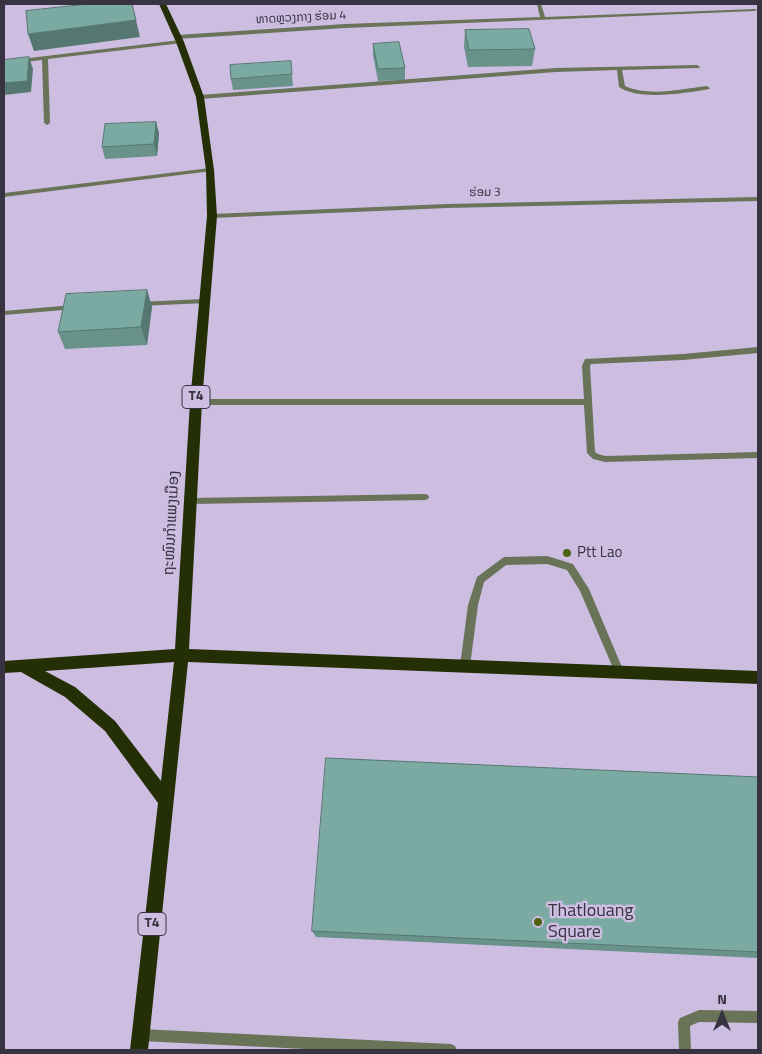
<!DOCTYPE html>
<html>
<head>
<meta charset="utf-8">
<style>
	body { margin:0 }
	#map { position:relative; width:762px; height:1054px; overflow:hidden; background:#ccbde1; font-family:"Titillium Web",sans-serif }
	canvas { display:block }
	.frame { position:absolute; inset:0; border:5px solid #383341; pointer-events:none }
	.north { position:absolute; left:697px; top:989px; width:50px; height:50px; -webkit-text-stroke:4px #ccbde1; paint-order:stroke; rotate:0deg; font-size:14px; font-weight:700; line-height:20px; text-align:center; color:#383341 }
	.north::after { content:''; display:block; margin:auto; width:18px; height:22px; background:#383341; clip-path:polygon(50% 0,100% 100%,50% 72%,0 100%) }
</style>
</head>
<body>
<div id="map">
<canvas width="762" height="1054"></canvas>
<div class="frame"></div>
<div class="north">N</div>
</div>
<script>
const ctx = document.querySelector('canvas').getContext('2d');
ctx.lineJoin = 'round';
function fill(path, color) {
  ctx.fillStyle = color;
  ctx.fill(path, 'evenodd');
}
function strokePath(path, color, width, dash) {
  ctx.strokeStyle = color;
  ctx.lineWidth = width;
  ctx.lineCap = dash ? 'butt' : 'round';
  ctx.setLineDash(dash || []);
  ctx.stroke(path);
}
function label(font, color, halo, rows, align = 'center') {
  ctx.font = font + ' "Titillium Web","Noto Sans Lao",sans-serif';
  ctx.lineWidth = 5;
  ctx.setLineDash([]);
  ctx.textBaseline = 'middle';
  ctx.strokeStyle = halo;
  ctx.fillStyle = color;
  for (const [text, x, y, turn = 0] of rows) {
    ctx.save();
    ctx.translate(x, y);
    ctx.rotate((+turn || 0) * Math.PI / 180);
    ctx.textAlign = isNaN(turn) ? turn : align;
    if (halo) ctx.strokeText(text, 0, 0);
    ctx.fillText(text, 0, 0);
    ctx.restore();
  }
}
const minor = new Path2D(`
	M537 4H541L545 17 755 9 757 10 755 11 345 28 177 39 174 37 177 35 345 24 540 17Z
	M180 40 182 41V43L48 59 50 123 47 125 44 123 42 60 4 65V61Z
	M697 65 700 67 699 68 622 70 625 86C650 97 681 89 707 86L710 88 709 89C686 93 639 101 619 87L617 70 556 72 200 99 197 97 200 95 556 68Z
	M210 168 212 169V171L4 197V193Z
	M758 197V201L447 208 212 218 209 216 212 214 447 204Z
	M204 299 208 301 207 303 139 306 135 304 139 302Z
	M73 305 77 307 76 309 4 315V311Z
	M758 347V353L683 360 591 364 590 366 595 452 598 454 605 456 758 452V458L605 462 593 459 587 453 584 405H196L192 402 196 399H584L582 366 585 359 683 354Z
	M425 494 428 495 429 497 428 499 425 500 191 504 188 503 187 501 188 499 191 498Z
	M547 556 573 564 589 589 624 672 622 675 619 677 616 675 580 591 567 570 547 564 506 565 484 582 478 605 470 666 468 669 465 671 462 669 460 666 468 605 477 577 504 557Z
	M699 1010 758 1011V1023L699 1022 690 1026 691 1050H679L678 1022 680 1018Z
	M141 1029 451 1044 455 1046 457 1050H326L141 1041 137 1039 135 1035 137 1031Z`);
const major = new Path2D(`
	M159 4H166L184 42 204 97 214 170 217 216 202 402 189 649 758 671V684L188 662 148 1050H130L158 803 105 731 65 697 21 672 4 673V661L175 649 190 402 207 216 206 170 196 97 176 42ZM174 662 161 781 115 721 75 687 45 671Z`);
const wall = new Path2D(`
	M465 30 535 49 532 66 468 67 464 47Z
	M373 44 405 68V80L378 81 373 55Z
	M292 74 293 86 233 90 231 79Z
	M156 122 159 134 157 156 105 159 102 147Z
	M147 290 152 307 147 345 65 349 58 332Z
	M758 777V958L316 937 312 931Z`);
const shadedWall = new Path2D(`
	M136 20 140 37 34 51 28 34Z
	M29 57 33 69 31 92 4 95V83Z
	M156 122 159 134 157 156 154 144Z
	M147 290 152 307 147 345 141 327Z`);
const building = new Path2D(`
	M88 4H132L136 20 28 34 26 11Z
	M529 29 535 49 469 50 465 30Z
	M399 42 405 68 378 69 373 44Z
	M29 57 27 81 4 83V60Z
	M291 61 292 74 231 79 230 65Z
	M156 122 154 144 102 147 105 124Z
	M147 290 141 327 58 332 66 294Z
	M326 758 758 777V952L312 931Z`);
const markers = [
	[567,553,5,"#4f6410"],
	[538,922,5,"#4f6410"]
];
const farStreetnames = [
	["ທາດຫຼວງກາງ ຮ່ອມ 4",301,18,-3],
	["ຮ່ອມ 3",485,193,-1]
];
const shields = [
	[196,397,28],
	[152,924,28]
];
const shieldNames = [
	["T4",196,397],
	["T4",152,924]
];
const streetNames = [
	["ຖະໜົນກຳແພງເມືອງ",172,523,-87]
];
const poiNames = [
	["Ptt Lao",577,553]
];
const nearPoinames = [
	["Thatlouang",548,912],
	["Square",548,933]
];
fill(minor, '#697358');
fill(major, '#242f06');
fill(wall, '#69928b');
fill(shadedWall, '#557771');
fill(building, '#7aaaa2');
strokePath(building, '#557771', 1);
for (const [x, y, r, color] of markers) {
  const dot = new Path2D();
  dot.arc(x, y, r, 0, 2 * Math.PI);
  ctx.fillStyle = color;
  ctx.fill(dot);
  strokePath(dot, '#ccbde1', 2);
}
label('12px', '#383341', '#ccbde1', farStreetnames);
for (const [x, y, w] of shields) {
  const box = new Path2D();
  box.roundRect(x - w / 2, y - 11.5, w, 23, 4);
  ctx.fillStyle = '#ccbde1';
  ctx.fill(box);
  strokePath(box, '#383341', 1);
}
label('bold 14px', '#383341', null, shieldNames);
label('15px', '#383341', '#ccbde1', streetNames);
label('15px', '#383341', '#ccbde1', poiNames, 'left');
label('18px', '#383341', '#ccbde1', nearPoinames, 'left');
</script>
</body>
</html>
